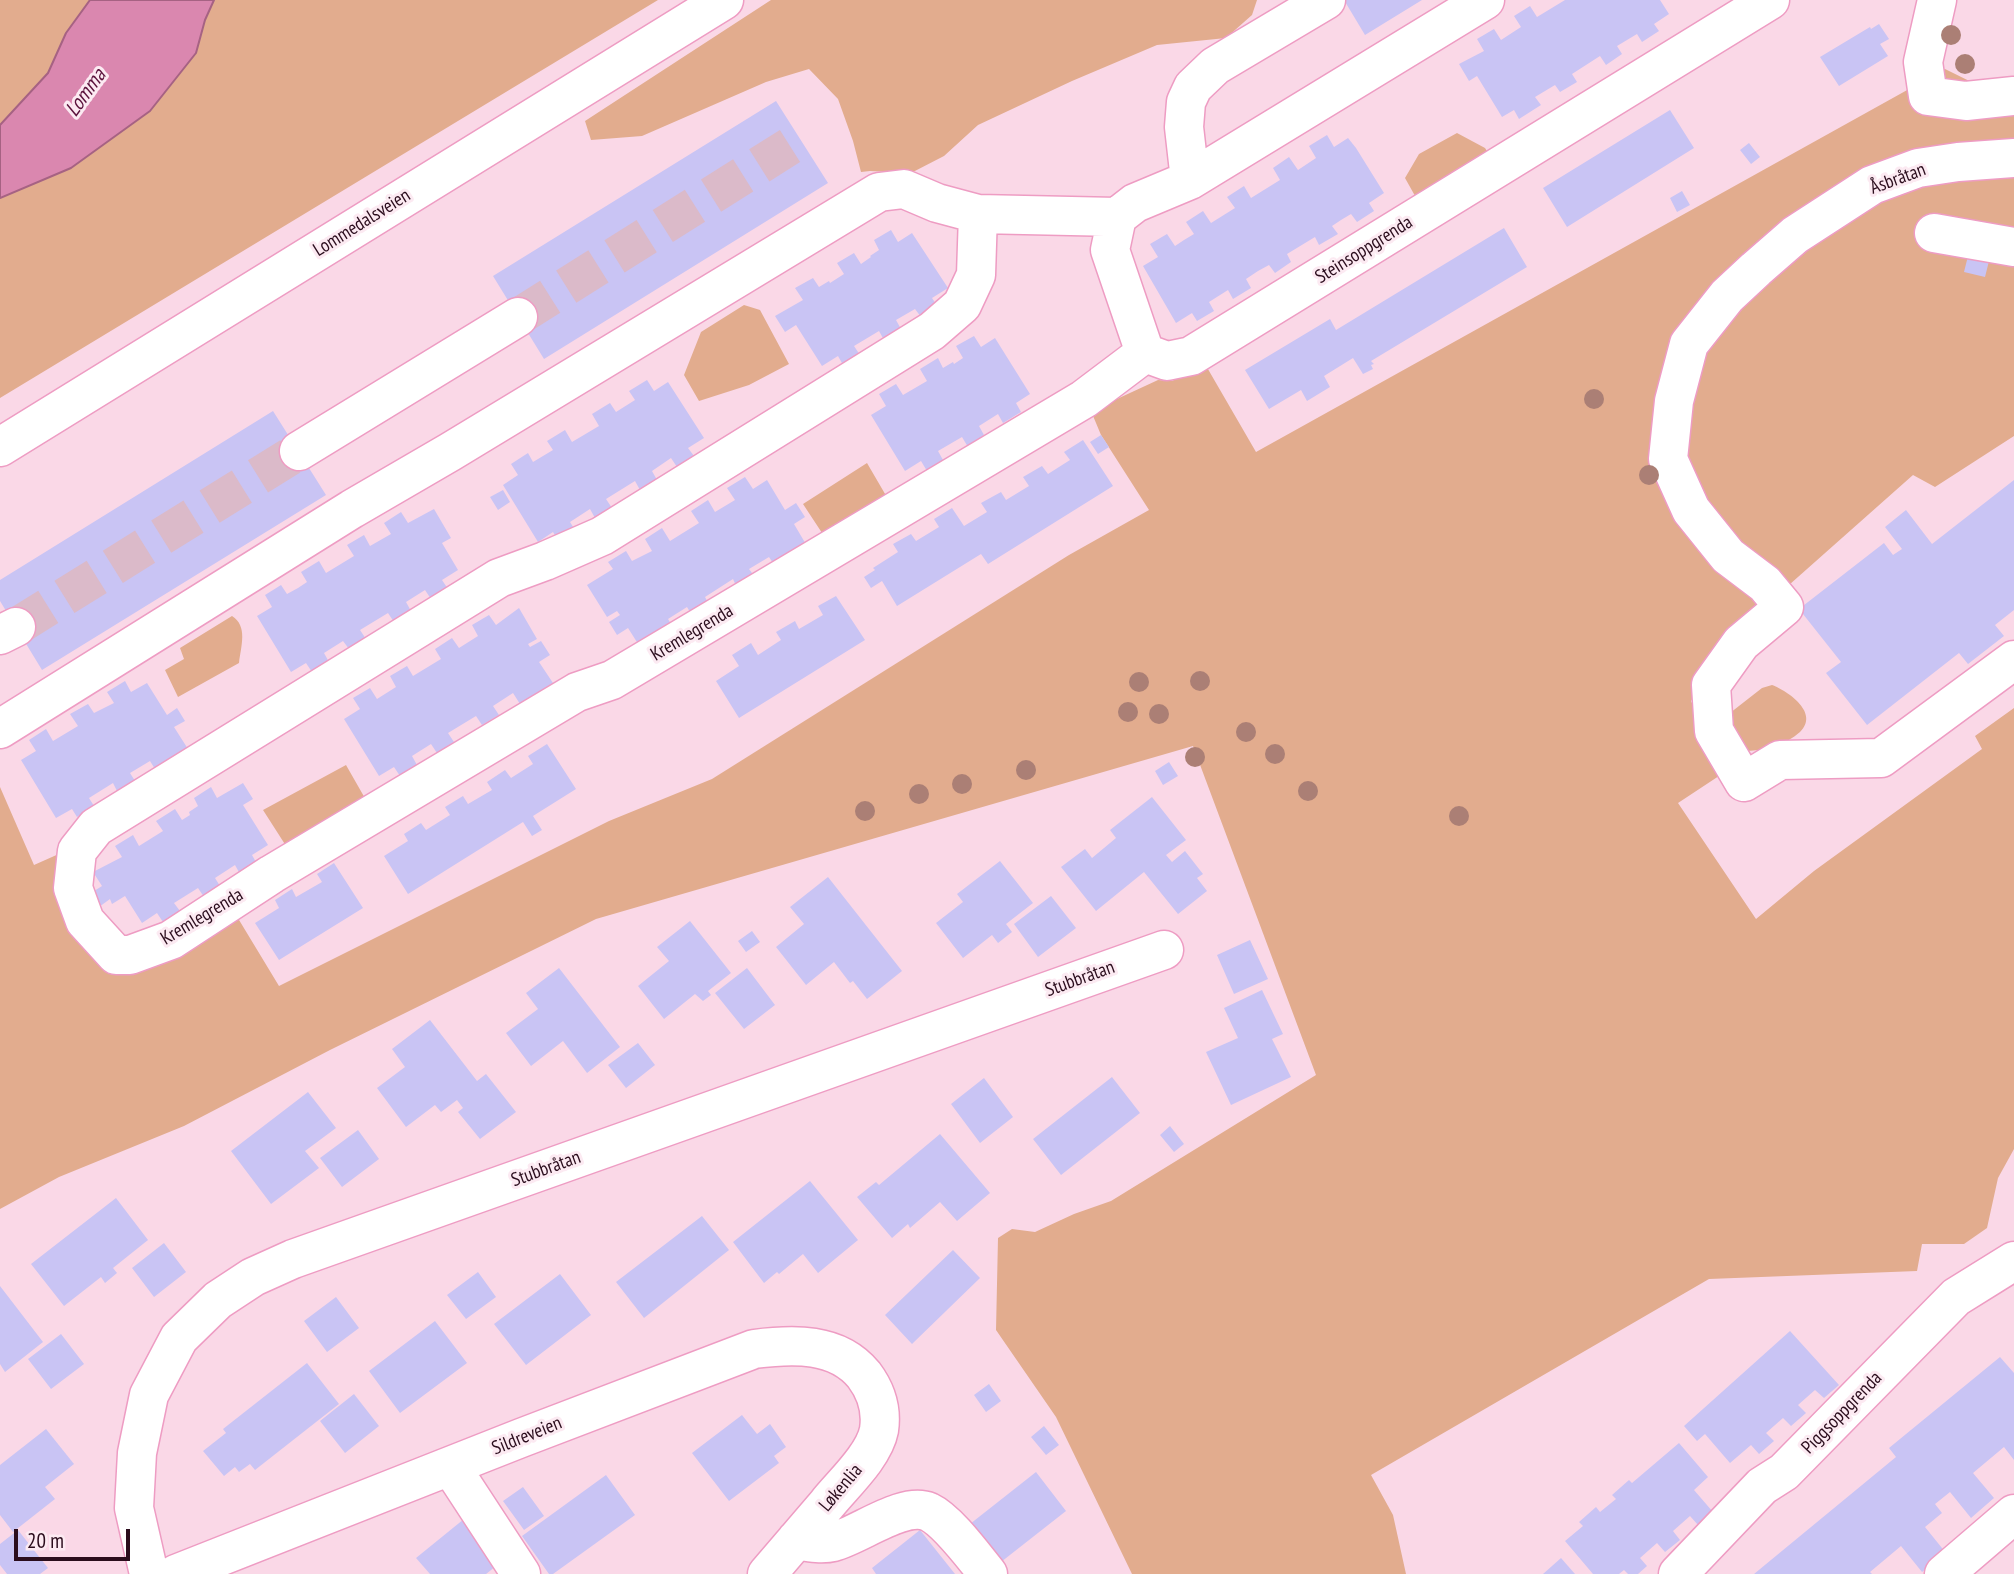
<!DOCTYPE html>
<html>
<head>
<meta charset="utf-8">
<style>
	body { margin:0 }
	#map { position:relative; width:2014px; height:1574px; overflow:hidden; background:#fad8e7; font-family:"PT Sans Narrow",sans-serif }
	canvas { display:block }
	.scale { position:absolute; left:14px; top:1529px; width:116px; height:32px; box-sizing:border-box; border:4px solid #2b0d1d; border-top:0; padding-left:9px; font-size:21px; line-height:24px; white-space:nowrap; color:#2b0d1d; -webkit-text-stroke:5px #fceaf2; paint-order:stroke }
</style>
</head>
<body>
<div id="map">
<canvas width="2014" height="1574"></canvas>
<div class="scale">20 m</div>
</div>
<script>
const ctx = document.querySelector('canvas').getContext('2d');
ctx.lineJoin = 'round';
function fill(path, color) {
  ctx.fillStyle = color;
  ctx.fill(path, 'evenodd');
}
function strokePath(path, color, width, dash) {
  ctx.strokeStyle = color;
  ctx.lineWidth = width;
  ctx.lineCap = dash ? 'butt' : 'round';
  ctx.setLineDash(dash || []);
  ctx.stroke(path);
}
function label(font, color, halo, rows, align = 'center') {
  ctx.font = font + ' "PT Sans Narrow",sans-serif';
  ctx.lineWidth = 6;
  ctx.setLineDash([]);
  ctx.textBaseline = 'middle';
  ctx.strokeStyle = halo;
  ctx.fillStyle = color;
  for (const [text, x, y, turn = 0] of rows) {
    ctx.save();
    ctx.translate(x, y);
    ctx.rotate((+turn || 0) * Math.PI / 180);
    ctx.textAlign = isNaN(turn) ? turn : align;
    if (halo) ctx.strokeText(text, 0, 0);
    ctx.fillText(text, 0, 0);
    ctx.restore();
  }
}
const green = new Path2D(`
	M0 0H90L66 33 48 73 0 125Z
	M214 0H658L0 398V198L71 168 205 20Z
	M771 0H1257L1252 15 1226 38 1157 45 1072 81 978 125 944 156 911 173 870 171 861 172 853 141 838 99 809 69 766 82 642 136 591 140 585 121Z
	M1945 69 2014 103V436L1935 487 1913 475 1745 624 1691 701 1725 772 1678 803 1756 919 1814 871 1982 749 1975 736 2014 708V1149L1998 1178 1987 1228 1964 1244H1922L1917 1271 1709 1279 1371 1475 1393 1515 1406 1574H1132L1056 1417 996 1330 998 1238 1012 1229 1035 1232 1074 1214 1111 1201 1316 1075 1193 746 596 919 330 1050 184 1126 59 1177 0 1209V787L34 865 61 853 73 926 100 967 143 969 233 910 279 986 609 821 712 779 1069 555 1149 510 1101 435 1091 411 1158 380 1172 381 1205 364 1256 452Z
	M1457 133 1485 148 1492 159 1419 203 1405 178 1419 154Z
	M744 305 760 310 789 364 749 385 699 401 684 375 701 332Z
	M867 463 888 499 826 539 803 504Z
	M232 616C248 626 241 646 239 663L178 697 165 670 184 659 180 648Z
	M1772 685C1788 691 1820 713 1800 732 1785 746 1759 752 1739 751L1730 713 1762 688Z
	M346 765 366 800 288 849 263 810Z`);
const water = new Path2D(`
	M90 0H214L205 20 196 53 150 111 71 168 0 198V125L48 73 66 33Z`);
const building = new Path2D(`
	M1344 0H1422L1365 35Z
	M1565 0H1660L1669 14 1654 24 1659 31 1642 42 1637 34 1617 46 1622 54 1606 65 1600 56 1572 74 1577 82 1560 92 1555 85 1535 97 1541 105 1519 119 1514 110 1502 117 1477 76 1469 81 1459 64 1484 51 1477 39 1494 29 1501 40 1521 27 1514 16 1530 6 1537 17Z
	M1879 24 1889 39 1880 44 1888 56 1839 86 1820 57 1870 27 1871 29Z
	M776 101 828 183 544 359 493 276Z
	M1670 110 1694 148 1567 227 1543 188Z
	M1327 135 1334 147 1348 138 1356 148 1384 193 1369 203 1374 211 1357 222 1351 214 1341 220 1332 226 1338 234 1319 245 1315 237 1287 254 1291 262 1275 273 1269 265 1258 271 1246 279 1251 288 1233 299 1228 290 1209 302 1214 311 1197 321 1192 313 1176 323 1143 266 1158 257 1150 244 1167 234 1175 246 1184 240 1194 234 1186 222 1203 211 1211 223 1235 208 1227 197 1244 186 1251 198 1280 180 1273 168 1289 157 1298 170 1316 158 1309 146Z
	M1749 143 1760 157 1751 164 1740 150Z
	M1682 191 1690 205 1677 212 1670 198Z
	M1504 228 1527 267 1371 361 1374 364 1371 365 1373 369 1363 374 1353 358 1324 376 1330 387 1307 401 1301 390 1269 409 1245 370 1330 319 1336 330Z
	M891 230 898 242 912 233 948 288 932 298 938 307 921 317 915 309 896 320 901 329 884 340 879 331 854 346 860 355 843 365 838 356 822 366 796 325 785 332 775 316 803 300 795 288 813 278 819 287 829 281 830 283 844 274 837 263 854 253 861 264 871 257 870 256 879 250 874 240Z
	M1969 252 1990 257 1985 277 1964 272Z
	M974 336 981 347 995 338 1030 394 1016 403 1021 412 1003 423 998 414 979 426 984 435 977 440 980 446 971 452 962 437 938 451 943 460 936 465 930 476 921 461 905 471 871 415 886 406 879 394 896 384 903 395 927 381 920 369 938 358 943 368 953 362 954 364 963 358 956 346Z
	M647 380 654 391 668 382 704 438 688 448 694 456 677 467 671 458 652 471 657 480 640 490 635 481 606 499 612 508 595 518 590 509 570 522 575 530 558 540 553 532 538 542 503 485 518 475 511 464 528 453 533 462 553 450 547 441 565 430 572 442 599 426 592 414 610 403 616 412 635 400 629 391Z
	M273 411 326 495 42 670 0 601V580Z
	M1101 435 1109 447 1098 454 1090 442Z
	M1083 440 1113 486 988 564 981 554 897 606 882 581 871 588 864 577 875 570 873 568 898 552 893 544 911 534 916 541 939 527 934 519 952 508 964 526 987 512 981 503 1001 492 1006 500 1029 486 1023 477 1042 466 1048 474 1070 460 1064 452Z
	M745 477 753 489 767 480 785 510 796 503 805 517 794 524 807 546 775 566 769 557 749 569 755 577 737 588 733 579 705 597 710 606 693 617 687 607 668 619 675 630 642 650 628 628 617 635 609 622 620 615 617 611 607 617 587 585 613 569 608 562 626 551 632 561 652 551 645 539 662 528 670 541 699 523 691 511 708 500 715 512 735 500 727 488Z
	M2014 480V610L1995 625 2004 636 1968 664 1959 653 1867 725 1826 673 1841 662 1799 609 1884 543 1893 555 1902 549 1885 527 1906 510 1932 544Z
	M503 490 510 502 498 510 490 497Z
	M434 509 451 538 442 543 458 570 442 580 448 589 431 599 425 590 406 602 411 611 394 622 388 613 360 630 366 639 349 649 343 641 324 653 329 662 312 672 306 663 291 672 257 616 272 607 265 595 281 585 287 594 298 588 307 582 301 572 319 561 326 573 354 556 347 545 364 535 370 546 391 534 384 523 401 512 408 523Z
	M836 596 865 640 739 718 716 681 739 666 732 655 751 643 758 655 781 640 776 632 795 621 799 629 823 615 818 606Z
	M519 608 537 639 528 644 530 647 541 641 550 655 539 662 553 683 520 704 513 693 493 706 499 715 482 725 476 716 448 733 454 742 437 753 431 744 412 756 417 765 400 776 394 767 379 776 344 719 360 709 353 698 370 688 377 699 396 687 390 676 407 666 413 676 441 659 435 649 452 638 459 648 478 636 472 625 489 615 496 625Z
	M125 681 131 692 147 683 167 715 177 708 185 721 174 727 188 749 155 769 150 761 130 773 135 781 117 791 113 783 89 798 94 806 77 817 72 809 56 818 21 760 36 751 29 740 46 729 53 741 78 726 70 714 88 704 94 713 114 703 107 692Z
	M547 744 576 789 533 816 542 830 532 836 523 822 408 894 384 856 408 841 404 834 421 823 426 830 450 815 445 807 463 796 468 804 492 790 487 782 505 770 511 778 533 764 528 756Z
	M1169 762 1178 776 1163 785 1155 771Z
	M243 783 253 799 243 805 268 845 252 855 257 864 240 874 235 865 215 878 220 886 204 897 198 888 174 903 180 911 163 922 157 913 142 923 125 896 112 904 110 899 99 907 91 893 102 886 93 872 122 857 115 846 133 835 139 846 163 831 156 821 175 809 182 820 190 815 189 812 198 806 194 798 211 787 217 798Z
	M1152 797 1186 840 1166 855 1172 862 1185 851 1203 874 1197 878 1207 891 1178 914 1144 872 1096 911 1061 867 1085 849 1092 858 1116 838 1110 830Z
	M1000 861 1033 903 1006 924 1012 932 998 943 992 935 963 958 936 923 963 902 957 894Z
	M334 863 363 908 279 960 255 923 279 908 275 900 292 889 296 897 322 882 317 874Z
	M828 877 902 971 867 999 853 981 850 983 834 962 806 985 776 947 804 924 790 907Z
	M1051 896 1076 928 1038 957 1014 924Z
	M690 921 731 973 708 991 711 995 703 1001 695 994 664 1019 638 986 669 961 657 947Z
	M752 931 760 942 746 952 738 941Z
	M1250 940 1268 979 1234 994 1217 955Z
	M559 968 620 1047 587 1073 563 1041 531 1066 506 1033 538 1009 526 993Z
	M747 968 775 1005 744 1029 715 993Z
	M1262 990 1283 1034 1272 1039 1291 1077 1231 1105 1206 1052 1238 1038 1224 1008Z
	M430 1020 477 1081 486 1074 516 1112 480 1139 458 1112 463 1108 457 1100 441 1112 435 1105 406 1127 377 1088 405 1067 392 1049Z
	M638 1043 655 1065 626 1088 608 1065Z
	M1112 1077 1140 1113 1061 1175 1033 1139Z
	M984 1078 1013 1117 980 1143 951 1104Z
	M308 1092 336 1128 305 1151 319 1168 271 1204 231 1151Z
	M1170 1126 1184 1144 1174 1152 1160 1135Z
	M358 1130 379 1159 342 1187 320 1158Z
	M940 1134 990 1193 957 1221 940 1202 910 1228 908 1224 892 1238 857 1197 876 1182 879 1185Z
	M810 1181 858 1240 818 1273 803 1254 779 1274 777 1272 764 1283 733 1242Z
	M116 1198 148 1240 113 1268 117 1273 105 1283 101 1277 64 1306 31 1264Z
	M702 1216 729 1250 644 1318 616 1282Z
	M164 1243 186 1272 154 1297 132 1268Z
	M953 1250 980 1278 912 1344 885 1315Z
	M478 1272 496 1297 466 1319 447 1295Z
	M560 1274 591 1315 526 1365 494 1324Z
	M0 1286 43 1342 5 1372 0 1364Z
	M336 1297 359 1328 327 1352 304 1321Z
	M435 1321 467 1363 400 1413 369 1371Z
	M1790 1331 1839 1385 1824 1398 1815 1390 1798 1405 1806 1413 1791 1426 1783 1418 1766 1433 1774 1441 1759 1454 1751 1445 1730 1463 1705 1434 1697 1441 1684 1426Z
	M61 1334 84 1364 51 1389 28 1359Z
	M2000 1357 2014 1373V1460L2004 1447 1973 1473 1994 1498 1971 1518 1950 1492 1935 1504 1942 1513 1925 1527 1946 1553 1922 1572 1901 1546 1870 1572 1872 1574H1754L1896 1457 1889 1448Z
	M307 1363 339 1404 255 1470 250 1464 239 1472 235 1467 224 1476 203 1451 226 1433 223 1429Z
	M989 1384 1001 1401 986 1412 974 1395Z
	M354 1394 379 1426 345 1453 320 1421Z
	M742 1415 757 1434 770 1424 786 1447 774 1456 779 1463 729 1501 692 1453Z
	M1044 1426 1059 1445 1046 1455 1031 1437Z
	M46 1429 74 1464 45 1487 55 1499 13 1532 0 1515V1465Z
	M1679 1443 1708 1477 1694 1490 1713 1512 1698 1525 1690 1516 1673 1531 1680 1540 1665 1552 1657 1543 1640 1558 1647 1566 1638 1574H1628L1624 1570 1619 1574H1593L1565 1541 1583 1526 1579 1522 1596 1507 1600 1512 1616 1499 1612 1495 1629 1480 1632 1483Z
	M1036 1472 1066 1511 1001 1562 970 1524Z
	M606 1475 635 1515 553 1574H549L522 1536Z
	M523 1487 544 1516 524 1530 503 1501Z
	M464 1519 500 1563 486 1574H430L416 1558Z
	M18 1530 48 1568 40 1574H7L0 1565V1544Z
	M920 1530 955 1574H876L872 1568Z
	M1561 1558 1575 1574H1543Z`);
const minorTunnel = new Path2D(`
	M518 317 790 146
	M16 627 299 451`);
const minor = new Path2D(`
	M1485 0 1190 180 1135 203 1117 217 1110 250 1145 353 1167 361 1191 356 1770 0
	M1937 0 1923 62 1928 96 1966 101 2014 96
	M2014 158 1958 162 1918 168 1872 185 1795 235 1756 269 1727 296 1689 344 1674 401 1668 459 1691 510 1728 556 1765 584 1784 607 1741 643 1711 685 1714 731 1744 782 1780 760 1881 758 2014 660
	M1190 180 1184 127 1186 102 1193 87 1215 66 1326 0
	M978 214 976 275 962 305 932 331 602 536 545 561 499 578 96 827 77 851 73 888 85 921 116 955H130L171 940 272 874 577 692 612 680 1084 399 1145 353
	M1934 233 2014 247
	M299 451 518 317
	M0 635 16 627
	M0 729 352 509 450 452 879 192 904 189 937 203 978 214 1117 217
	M451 1467 521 1574
	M796 1540C808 1542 821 1545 833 1542 860 1535 903 1501 929 1512 948 1521 974 1557 988 1574
	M149 1574 134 1508 137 1453 149 1395 179 1338 218 1300 253 1277 293 1259 1164 950
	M176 1574 521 1438 754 1349C793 1344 837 1342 864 1375 876 1391 882 1410 879 1430 874 1456 843 1484 827 1504 807 1527 787 1551 767 1574
	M1678 1574 1762 1486 1784 1472 1956 1297 2014 1261
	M1944 1574 2014 1514`);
const major = new Path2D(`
	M0 447 724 0`);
const trees = [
	[1951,35],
	[1965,64],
	[1594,399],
	[1649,475],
	[1200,681],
	[1139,682],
	[1128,712],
	[1159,714],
	[1246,732],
	[1275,754],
	[1195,757],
	[1026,770],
	[962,784],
	[1308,791],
	[919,794],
	[865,811],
	[1459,816]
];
const streetNames = [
	["Åsbråtan",1898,179,-20],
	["Lommedalsveien",362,223,-32],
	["Steinsoppgrenda",1364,250,-32],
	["Kremlegrenda",692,633,-31],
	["Kremlegrenda",202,917,-31],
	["Stubbråtan",1080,979,-20],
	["Stubbråtan",546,1169,-20],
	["Piggsoppgrenda",1842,1413,-46],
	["Sildreveien",527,1436,-22],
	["Løkenlia",841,1488,-50]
];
const waterNames = [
	["Lomma",86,93,-54]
];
fill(green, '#e2ac8e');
fill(water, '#da87af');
strokePath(water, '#a66283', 2);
fill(building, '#c9c4f4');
strokePath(minorTunnel, '#dbbac9', 38, [38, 19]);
strokePath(minor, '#ee9cc3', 41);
strokePath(major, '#ee9cc3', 41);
strokePath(minor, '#fff', 38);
strokePath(major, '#fff', 38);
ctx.fillStyle = '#ab7f75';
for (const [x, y] of trees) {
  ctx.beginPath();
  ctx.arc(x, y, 10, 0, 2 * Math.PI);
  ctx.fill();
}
label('19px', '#2b0d1d', '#fceaf2', streetNames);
label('italic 21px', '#5b123c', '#fceaf2', waterNames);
</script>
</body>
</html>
